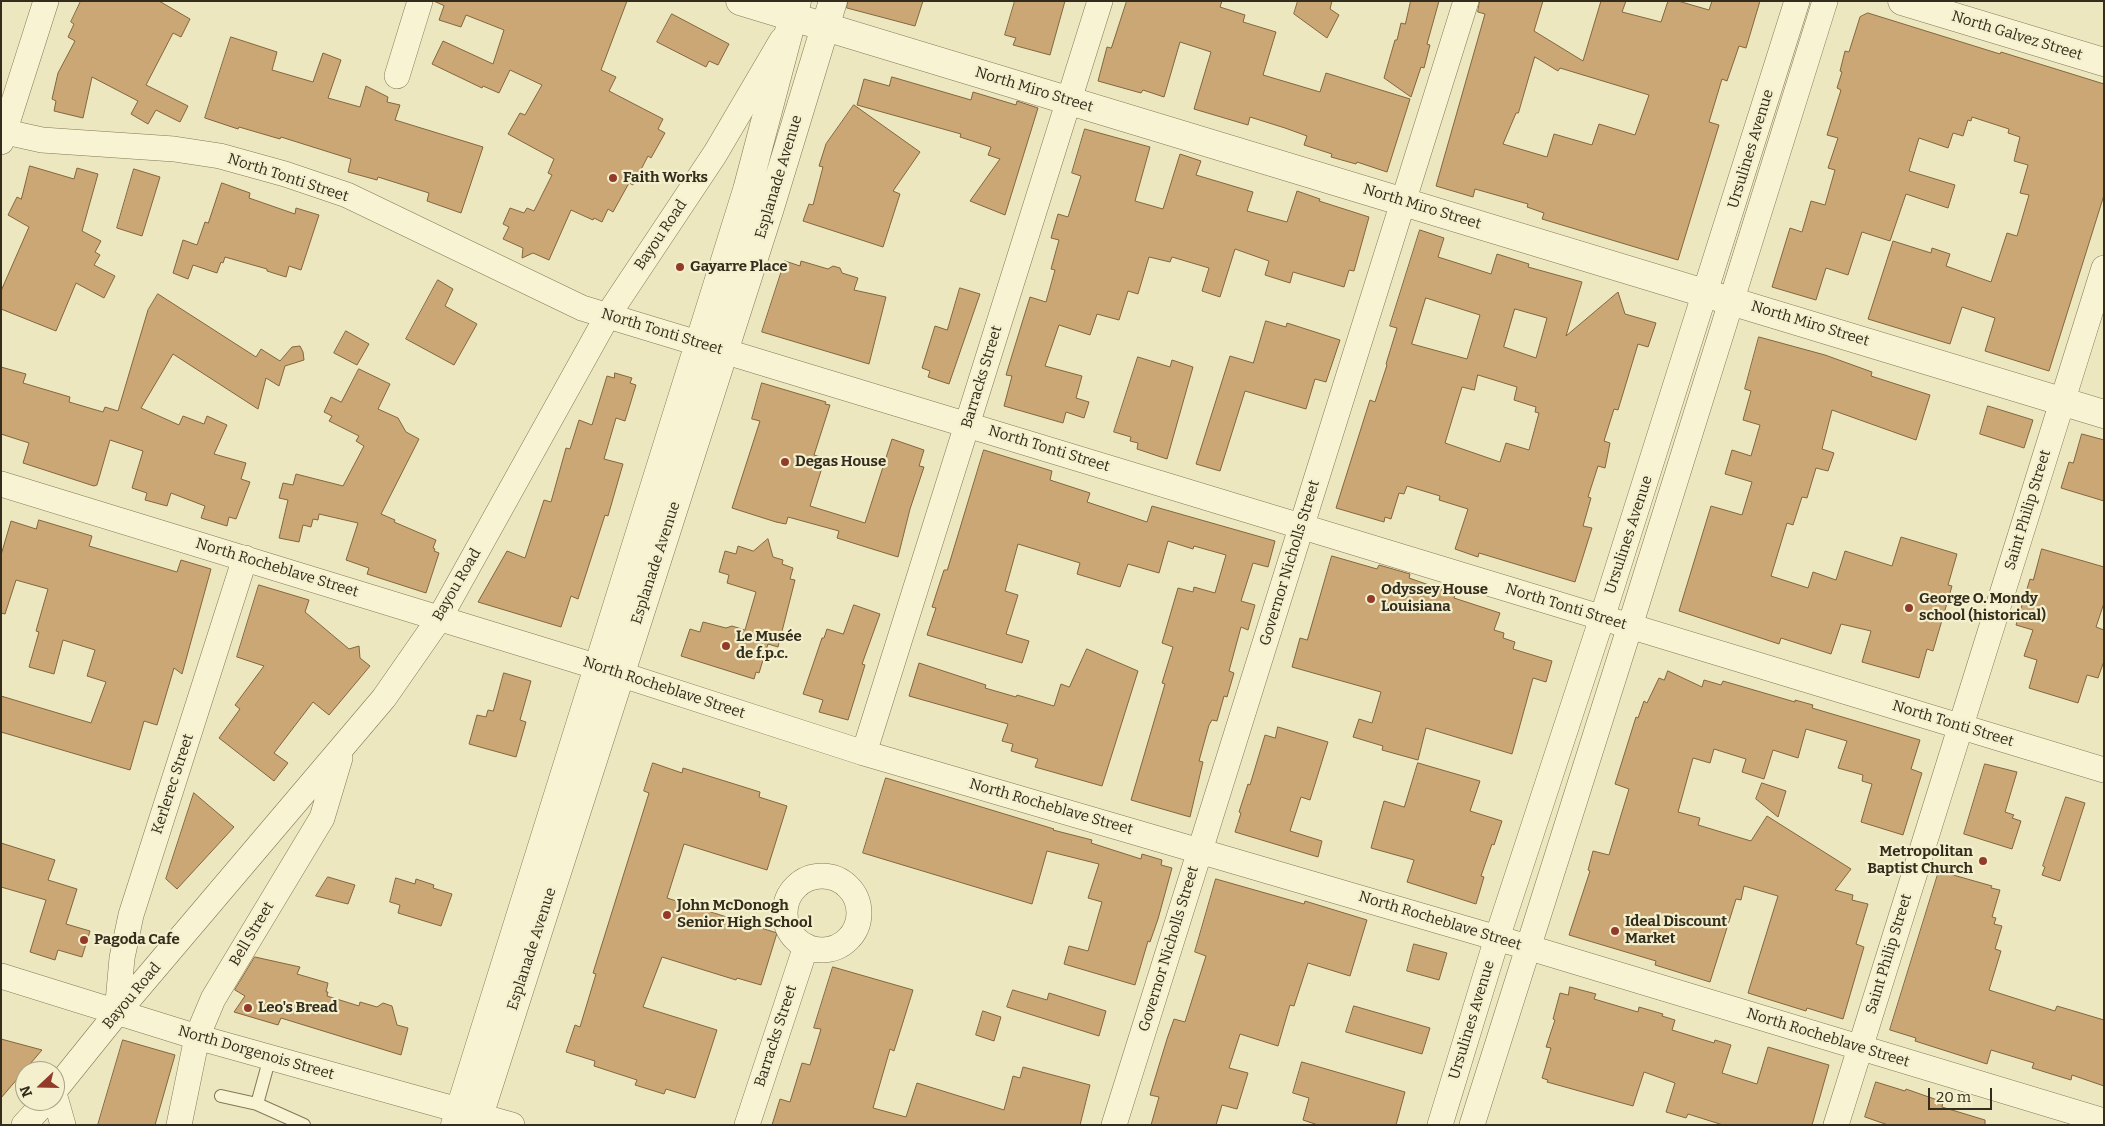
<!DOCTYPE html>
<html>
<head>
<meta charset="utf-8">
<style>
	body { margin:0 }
	#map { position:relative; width:2105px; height:1126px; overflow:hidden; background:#ece7bf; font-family:Bitter,serif }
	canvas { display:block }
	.frame { position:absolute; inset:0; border:2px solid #342c1c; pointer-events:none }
	.north { position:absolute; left:15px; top:1061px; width:50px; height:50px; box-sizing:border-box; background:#f4f0ce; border:1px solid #a7a287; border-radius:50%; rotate:249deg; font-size:14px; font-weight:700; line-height:20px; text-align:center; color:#342c1c }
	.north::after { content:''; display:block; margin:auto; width:18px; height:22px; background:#923b29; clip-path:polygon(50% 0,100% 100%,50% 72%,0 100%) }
	.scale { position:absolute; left:1928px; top:1088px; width:64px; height:22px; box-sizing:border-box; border:2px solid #342c1c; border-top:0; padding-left:6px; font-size:15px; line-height:18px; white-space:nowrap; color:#342c1c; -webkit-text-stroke:4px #f4f0ce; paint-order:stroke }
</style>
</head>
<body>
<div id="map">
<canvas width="2105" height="1126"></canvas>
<div class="frame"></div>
<div class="north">N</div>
<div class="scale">20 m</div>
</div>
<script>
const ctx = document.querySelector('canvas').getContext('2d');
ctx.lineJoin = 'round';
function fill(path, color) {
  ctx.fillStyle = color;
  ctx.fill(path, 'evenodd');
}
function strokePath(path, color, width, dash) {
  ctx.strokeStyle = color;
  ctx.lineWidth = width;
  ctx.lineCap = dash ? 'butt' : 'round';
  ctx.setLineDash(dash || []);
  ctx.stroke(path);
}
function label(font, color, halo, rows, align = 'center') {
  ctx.font = font + ' Bitter,serif';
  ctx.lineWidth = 4.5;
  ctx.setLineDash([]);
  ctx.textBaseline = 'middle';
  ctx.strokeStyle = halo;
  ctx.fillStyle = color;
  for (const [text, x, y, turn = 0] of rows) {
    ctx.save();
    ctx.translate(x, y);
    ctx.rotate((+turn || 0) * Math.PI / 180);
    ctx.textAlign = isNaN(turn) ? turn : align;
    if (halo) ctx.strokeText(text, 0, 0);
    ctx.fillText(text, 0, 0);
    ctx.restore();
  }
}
const building = new Path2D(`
	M81 1H159L190 19 181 37 173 33 146 85 188 106 180 122 156 110 148 124 131 114 138 101 92 77 83 118 54 111 56 101 52 99 58 73 75 41 68 37 74 24 71 22Z
	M434 1H627L601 70 616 77 609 91 663 119 658 129 665 133 651 158 648 156 633 185 629 183 613 212 608 209 602 222 594 218 593 220 571 210 549 260 533 253 522 258 523 248 503 239 509 227 503 224 510 208 524 213 527 208 534 211 552 175 548 173 554 159 508 134 520 113 525 115 542 85 510 70 499 93 483 86 482 88 432 64 443 41 493 64 504 30 466 15 461 27 439 20 444 6Z
	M848 1H923L915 26 847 8Z
	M1015 1H1065L1050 55 1013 45 1016 38 1005 35Z
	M1127 1H1222L1220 7 1245 15 1243 22 1276 32 1263 75 1320 92 1326 73 1410 99 1387 172 1357 162 1356 164 1331 157 1332 154 1304 145 1307 136 1285 128 1250 117 1248 125 1194 109 1211 52 1180 42 1164 97 1143 90 1141 93 1098 81 1107 47 1111 48Z
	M1298 1H1332L1330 9 1339 15 1327 38 1294 14Z
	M1411 1H1439L1427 44 1430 45 1424 68 1421 67 1411 97 1384 78 1395 40H1397L1401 23 1405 24Z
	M1480 1H1543L1534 31 1583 61 1601 1H1626L1622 12 1661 22 1668 1H1678L1709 10 1712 1H1760L1746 48 1739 46 1727 81 1722 79 1709 122 1719 125 1678 260 1542 219 1544 213 1527 207 1528 204 1475 189 1473 197 1436 186 1485 14 1478 12ZM1535 57 1558 71 1560 68 1649 95 1635 135 1599 124 1592 145 1554 134 1547 157 1503 144 1516 113H1518Z
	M1868 13 2000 54 2001 52 2104 84V195L2049 371 1985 351 1995 318 1962 307 1950 344 1868 319 1893 241 1931 253 1932 248 1950 254 1946 266 1991 282 2007 233 2017 236 2029 195 2020 193 2028 165 2014 161 2020 137 2008 133 2009 129 1972 117 1971 121 1968 120 1963 136 1953 133 1948 148 1919 138 1909 171 1955 185 1948 208 1906 194 1890 241 1862 232 1848 275 1826 268 1816 300 1772 287 1790 228 1802 232 1811 201 1825 205 1835 170 1828 168 1838 138 1827 135 1841 90 1837 88 1842 72 1840 71 1845 51 1849 52 1860 17Z
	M672 14 729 44 718 65 709 61 706 67 657 42Z
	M231 37 277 52 272 70 313 82 323 53 341 60 328 98 360 107 366 86 388 97 387 102 400 105 395 120 483 147 461 213 427 201 429 193 378 177 377 180 348 172 351 159 281 137 280 139 239 127 238 129 205 118Z
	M892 77 971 100 973 92 1016 105 1017 101 1038 108 1005 215 970 201 1000 159 988 155 991 147 960 137 961 134 857 105 864 79 889 86Z
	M854 105 920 152 893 191 900 194 883 247 803 221 809 204 813 205 823 167 819 166 826 144Z
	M1085 129 1150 147 1135 201 1163 209 1180 154 1201 161 1196 175 1253 192 1247 211 1287 222 1297 191 1320 199 1319 201 1369 217 1354 271 1349 270 1344 287 1293 272 1290 283 1265 275 1269 261 1235 249 1220 297 1202 291 1209 268 1172 257 1170 262 1149 257 1138 294 1128 291 1119 320 1097 314 1090 335 1059 325 1045 366 1082 376 1076 398 1089 402 1084 418 1066 412 1063 423 1004 406 1012 376 1006 375 1030 297 1046 302 1055 270 1051 269 1059 240 1051 238 1058 214 1068 217 1081 176 1072 173Z
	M30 166 74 179 77 168 98 174 82 231 101 241 95 252 100 255 94 265 115 276 104 298 76 283 56 331 1 309V291L29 227 8 215 17 197 21 199Z
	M134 169 160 177 142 236 117 228Z
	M222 183 250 193 249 198 295 214 296 208 319 215 301 270 289 266 286 277 267 271V269L225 257 223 263 221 262 217 273 193 265 188 279 173 273 183 240 197 245 205 222 208 223Z
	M1420 230 1444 238 1438 257 1457 263 1491 274 1497 254 1529 264 1528 267 1582 282 1566 336 1618 292 1625 314 1656 323 1648 347 1638 344 1618 410 1614 409 1604 441 1610 443 1605 468 1598 466 1588 497 1591 498 1583 526 1592 528 1575 582 1479 553 1478 557 1455 549 1468 509 1439 500 1440 496 1407 486 1404 494 1399 493 1391 519 1385 517 1384 522 1336 508 1370 400 1375 402 1387 365 1386 364 1397 328 1390 326ZM1426 298 1480 315 1467 359 1412 344ZM1515 309 1547 318 1536 358 1504 347ZM1478 375 1517 387 1514 400 1536 407 1535 412 1539 413 1529 450 1506 443 1500 462 1445 443 1462 387 1474 390Z
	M785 261 800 266 801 261 828 269 833 266 840 268 842 273 858 278 854 290 886 297 869 364 762 332Z
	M438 280 453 289 445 306 477 324 454 365 406 339Z
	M960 288 980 294 949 384 928 377 930 371 922 368 935 326 947 330Z
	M158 294 256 357 261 349 280 361 292 347 300 346 303 352 304 360 285 366 279 386 266 378 258 409 173 354 141 408 179 425 183 416 204 424 207 416 227 425 214 454 246 463 241 479 250 482 236 519 229 517 227 526 201 518 205 506 171 493 167 506 145 500 147 493 132 488 143 451 110 440 97 485 94 486 23 463 29 443 1 434V367L26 374 23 383 70 397 69 402 103 412 105 407 118 411 148 310Z
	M1266 321 1286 327 1287 323 1340 340 1326 382 1315 379 1306 409 1245 391 1220 471 1196 464 1230 356 1253 363Z
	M346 331 369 344 357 365 334 353Z
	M1759 337 1825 355 1872 372 1871 376 1930 395 1916 440 1832 410 1822 449 1834 453 1828 471 1816 468 1807 498 1802 497 1793 525 1787 523 1771 576 1808 588 1813 572 1836 580 1845 551 1892 566 1901 537 1957 554 1948 585 1952 586 1933 651 1927 649 1919 678 1862 662 1871 631 1841 624 1831 654 1781 638 1779 644 1679 611 1711 506 1742 515 1752 482 1725 474 1732 450 1751 456 1760 425 1743 420 1751 391 1745 389Z
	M1138 357 1170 367 1172 360 1193 367 1167 459 1137 449 1138 443 1130 441 1131 437 1114 432Z
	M359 369 390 384 378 409 398 418 406 432 419 439 381 514 395 520 394 522 436 540 433 548 435 549 434 551 439 553 426 593 367 574 369 568 346 560 358 523 319 514 318 520 313 519 311 527 303 525 299 542 279 538 288 500 279 498 283 483 293 485 296 474 343 486 364 446 356 441 359 436 329 421 332 416 324 412 331 397 341 402Z
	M615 373 632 378 630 383 636 385 625 421 616 418 604 459 623 464 608 516 605 515 578 599 571 596 561 627 478 602 507 551 525 558 544 500 551 502 566 448 570 449 579 420 592 425 607 376 614 378Z
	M762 383 826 402 825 404 830 405 814 455 825 458 810 506 865 523 892 439 924 450 919 466 924 467 910 509 898 557 837 538 839 531 788 517 786 524 776 522 732 508 760 421 752 419Z
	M1988 406 2033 420 2024 448 1980 434Z
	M2082 434 2104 440V501L2061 488 2069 462 2073 463Z
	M984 450 1052 471 1050 480 1090 493 1087 502 1147 522 1152 506 1275 541 1268 567 1253 563 1241 601 1255 605 1248 630 1241 627 1229 671 1234 673 1227 697 1224 696 1217 721 1212 720 1209 725 1199 761 1203 762 1190 817 1131 800 1165 684 1162 683 1173 647 1162 643 1178 588 1193 592 1194 587 1215 593 1226 555 1194 546 1193 549 1168 541 1159 573 1128 564 1120 587 1077 574 1080 563 1018 544 1005 591 1018 595 1006 634 1029 641 1022 663 927 635 936 608 932 607 944 570H947Z
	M39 520 92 536 89 546 177 572 181 560 211 569 182 674 174 668 157 725 144 721 130 770 1 732V696L91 723 106 682 87 676 95 650 63 640 54 674 29 667 39 632 36 631 48 589 16 580 5 614 1 613V555L11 521 36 529Z
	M768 539 773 557 783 560 782 564 793 568 790 579 795 580 778 647 768 644 759 673 756 672 754 679 681 656 690 629 700 632 703 622 726 628 732 626 745 630 756 592 727 583 729 575 719 572 725 551 736 554 738 546 753 551Z
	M2042 549 2104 567V603L2096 627 2104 630V661L2098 678 2087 675 2078 703 2029 688 2037 660 2024 656 2033 630 2016 625 2030 579 2033 580Z
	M1332 556 1377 569 1379 565 1410 574 1409 578 1455 594 1454 598 1500 613 1494 630 1504 633 1503 638 1515 642 1513 649 1552 661 1546 682 1533 678 1512 754 1426 728 1418 760 1382 750 1383 746 1353 737 1359 719 1372 723 1381 692 1292 667 1300 638 1307 640Z
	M259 585 309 600 305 612 349 649 359 646 360 658 370 666 329 715 313 702 274 753 288 763 274 781 219 738 240 709 235 705 264 666 237 657Z
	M854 605 880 614 862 664 865 665 848 720 819 712 823 700 803 694 822 638H824L827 629 843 634Z
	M1087 649 1138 671 1102 786 1035 767 1038 759 1011 751 1013 744 1002 741 1008 724 909 696 919 663 986 685 985 688 1016 697 1017 695 1054 706 1061 684 1069 687Z
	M1668 671 1702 687 1704 680 1721 685 1723 681 1795 702V700L1813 705 1812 708 1920 740 1911 769 1922 773 1903 835 1861 822 1872 784 1862 781 1863 775 1838 768 1847 741 1806 729 1798 758 1773 750 1764 779 1742 772 1746 759 1714 749 1710 763 1693 758 1678 812 1700 818 1698 825 1751 841 1767 816 1851 869 1835 890 1853 895 1852 900 1868 904 1856 944 1864 947 1843 1019 1807 1008 1806 1011 1748 993 1778 896 1744 886 1741 900 1736 899 1710 982 1655 965 1656 961 1569 935 1590 871 1588 870 1593 851 1609 855 1615 835 1629 789 1615 784 1636 717 1638 718 1644 701 1647 703 1659 678 1664 680Z
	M504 673 531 681 520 720 526 722 516 757 469 744 477 715 486 717 488 710 493 711Z
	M1278 727 1328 742 1310 800 1301 797 1290 831 1322 841 1318 857 1235 832 1241 813 1239 812 1248 784 1250 785 1265 735 1275 738Z
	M653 763 682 773 683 768 760 792 759 797 787 806 767 870 684 844 667 898 777 933 761 985 737 978 736 980 662 957 643 1007 717 1030 695 1098 666 1089 664 1094 635 1085 637 1080 594 1066 595 1061 566 1052 575 1025 580 1027 596 974 593 973 649 793 644 791Z
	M1418 763 1480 781 1470 811 1502 821 1494 845 1492 844 1481 876 1484 877 1476 904 1407 882 1414 860 1371 848 1384 801 1404 807Z
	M1985 764 2017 772 2005 812 2014 815 2012 818 2021 821 2012 849 1964 834Z
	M886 778 1054 829 1053 830 1092 840 1091 843 1141 859 1142 854 1162 860 1161 865 1172 868 1158 919 1150 942 1148 941 1135 985 1064 964 1069 946 1088 951 1102 902 1088 898 1099 864 1047 851 1032 904 863 853Z
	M1762 783 1786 791 1778 817 1756 799Z
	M194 793 234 827 177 889 166 879Z
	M2066 797 2085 803 2060 881 2042 875 2045 867 2043 866Z
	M1 843 55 860 48 880 77 889 66 924 90 931 82 957 58 950 55 960 30 952 46 900 1 887Z
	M1939 871 1992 886 1991 888 2000 890 1992 917 1996 918 1994 924 2002 926 1995 949 2001 951 1989 990 2055 1011 2057 1006 2104 1020V1086L2072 1075 2071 1080 2032 1068 2034 1063 1991 1050 1987 1064 1915 1041 1916 1038 1890 1030Z
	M328 877 355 885 348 904 316 896Z
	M396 878 415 884 416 879 434 885 433 888 452 894 441 926 398 913 400 905 390 902Z
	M1216 879 1304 904 1305 901 1367 920 1350 976 1308 963 1294 1006 1290 1005 1278 1046 1240 1034 1229 1068 1248 1073 1237 1109 1222 1105 1216 1125H1151L1159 1097 1150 1095 1167 1039 1174 1019 1185 1022 1206 956 1195 952Z
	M1414 944 1447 953 1439 980 1407 971Z
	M255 957 300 967 297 974 328 983 326 992H328L327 996 359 1006 360 1002 377 1007 383 1003 392 1006 397 1025 408 1028 401 1055 281 1018 278 1025 234 1012 245 996 235 990Z
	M833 967 913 990 894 1051 890 1049 873 1108 906 1117 917 1083 1004 1110 1013 1076 1020 1078 1023 1067 1090 1085 1080 1125H772L780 1099 790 1102 802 1063 810 1065 821 1029 814 1028Z
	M1570 987 1596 994 1594 999 1638 1012 1639 1007 1663 1014 1662 1016 1675 1020 1672 1030 1714 1043 1715 1040 1731 1045 1722 1073 1757 1084 1768 1047 1829 1065 1812 1125H1723L1688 1114 1686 1118 1666 1112 1675 1083 1644 1072 1633 1106 1547 1082 1548 1080 1542 1078 1551 1048 1546 1047 1555 1020 1553 1019 1560 993 1568 995Z
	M1013 990 1047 1000 1049 993 1106 1011 1099 1036 1007 1007Z
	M1354 1006 1430 1028 1422 1054 1346 1032Z
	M983 1011 1001 1017 994 1041 976 1035Z
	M1 1039 42 1050 1 1098Z
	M123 1040 175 1055 155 1125H98Z
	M1302 1062 1405 1092 1396 1125H1318L1303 1120 1309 1098 1293 1093Z
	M1876 1082 1905 1091 1906 1089 1943 1102 1942 1107 1985 1120V1125H1888L1865 1117Z`);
const service = new Path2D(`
	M221 1096 257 1104 270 1057
	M257 1104 304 1125`);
const minor = new Path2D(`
	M397 76 420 1
	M1 131 42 140 174 149 220 156 285 174 347 195 582 308 2104 770
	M1 142 46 1
	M1 484 598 667 864 753 1497 938 2104 1121
	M864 753 1100 1
	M785 913a37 37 0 1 1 74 0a37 37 0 1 1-74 0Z
	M1 976 197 1037 512 1125
	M117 1013 122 958 131 915 245 558
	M55 1090 117 1013 384 698 439 619 608 315 715 154 782 40
	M55 1097 63 1125
	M24 1125 46 1101
	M179 1125 197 1037 213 999 322 818 340 758
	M747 1125 806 946
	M1114 1125 1466 1
	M1440 1125 1497 938 1602 618 1797 1
	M1472 1125 1630 626 1825 1
	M1836 1125 2104 268`);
const tertiary = new Path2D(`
	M740 1 2104 414
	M1902 1 2104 62
	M455 1125 747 190 797 1
	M476 1125 769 211 833 1`);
const markers = [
	[613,178,5,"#923b29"],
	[680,267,5,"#923b29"],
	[785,462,5,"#923b29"],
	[1371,599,5,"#923b29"],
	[1909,608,5,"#923b29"],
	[726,646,5,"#923b29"],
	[1983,861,5,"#923b29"],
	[667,915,5,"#923b29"],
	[1615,931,5,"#923b29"],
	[84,940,5,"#923b29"],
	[248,1008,5,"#923b29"]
];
const streetNames = [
	["North Galvez Street",2017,36,17],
	["North Miro Street",1034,90,17],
	["Ursulines Avenue",1751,149,-73],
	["Esplanade Avenue",779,177,-73],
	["North Tonti Street",288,178,18],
	["North Miro Street",1422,207,17],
	["Bayou Road",661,235,-56],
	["North Miro Street",1810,324,17],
	["North Tonti Street",662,332,17],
	["Barracks Street",982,377,-73],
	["North Tonti Street",1049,449,17],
	["Saint Philip Street",2028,510,-73],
	["Ursulines Avenue",1629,535,-72],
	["Esplanade Avenue",656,563,-72],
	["Governor Nicholls Street",1290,563,-73],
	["North Rocheblave Street",277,568,17],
	["Bayou Road",457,585,-60],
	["North Tonti Street",1566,607,17],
	["North Rocheblave Street",664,688,18],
	["North Tonti Street",1953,724,17],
	["Kerlerec Street",173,784,-72],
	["North Rocheblave Street",1051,807,16],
	["North Rocheblave Street",1440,921,17],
	["Bell Street",252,934,-59],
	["Esplanade Avenue",532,949,-72],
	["Governor Nicholls Street",1169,949,-73],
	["Saint Philip Street",1889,954,-73],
	["Bayou Road",132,996,-50],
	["Ursulines Avenue",1472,1020,-73],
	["Barracks Street",776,1036,-72],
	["North Rocheblave Street",1828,1038,17],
	["North Dorgenois Street",256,1053,16]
];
const poiNames = [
	["Faith Works",623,178],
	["Gayarre Place",690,267],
	["Degas House",795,462],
	["Odyssey House",1381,590],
	["Louisiana",1381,607],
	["George O. Mondy",1919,599],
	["school (historical)",1919,616],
	["Le Musée",736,637],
	["de f.p.c.",736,654],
	["Metropolitan",1973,852,"right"],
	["Baptist Church",1973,869,"right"],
	["John McDonogh",677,906],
	["Senior High School",677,923],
	["Ideal Discount",1625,922],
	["Market",1625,939],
	["Pagoda Cafe",94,940],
	["Leo's Bread",258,1008]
];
fill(building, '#caa775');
strokePath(building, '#83663e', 1);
strokePath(service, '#847758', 14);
strokePath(minor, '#847758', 26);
strokePath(tertiary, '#847758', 29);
strokePath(service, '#f8f3d2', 12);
strokePath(minor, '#f8f3d2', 25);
strokePath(tertiary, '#f8f3d2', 28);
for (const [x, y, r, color] of markers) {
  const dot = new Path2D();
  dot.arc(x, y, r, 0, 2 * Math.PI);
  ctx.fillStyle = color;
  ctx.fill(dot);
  strokePath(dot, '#f4f0ce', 2);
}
label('15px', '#342c1c', '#f4f0ce', streetNames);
label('bold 15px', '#342c1c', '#f4f0ce', poiNames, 'left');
</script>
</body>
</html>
